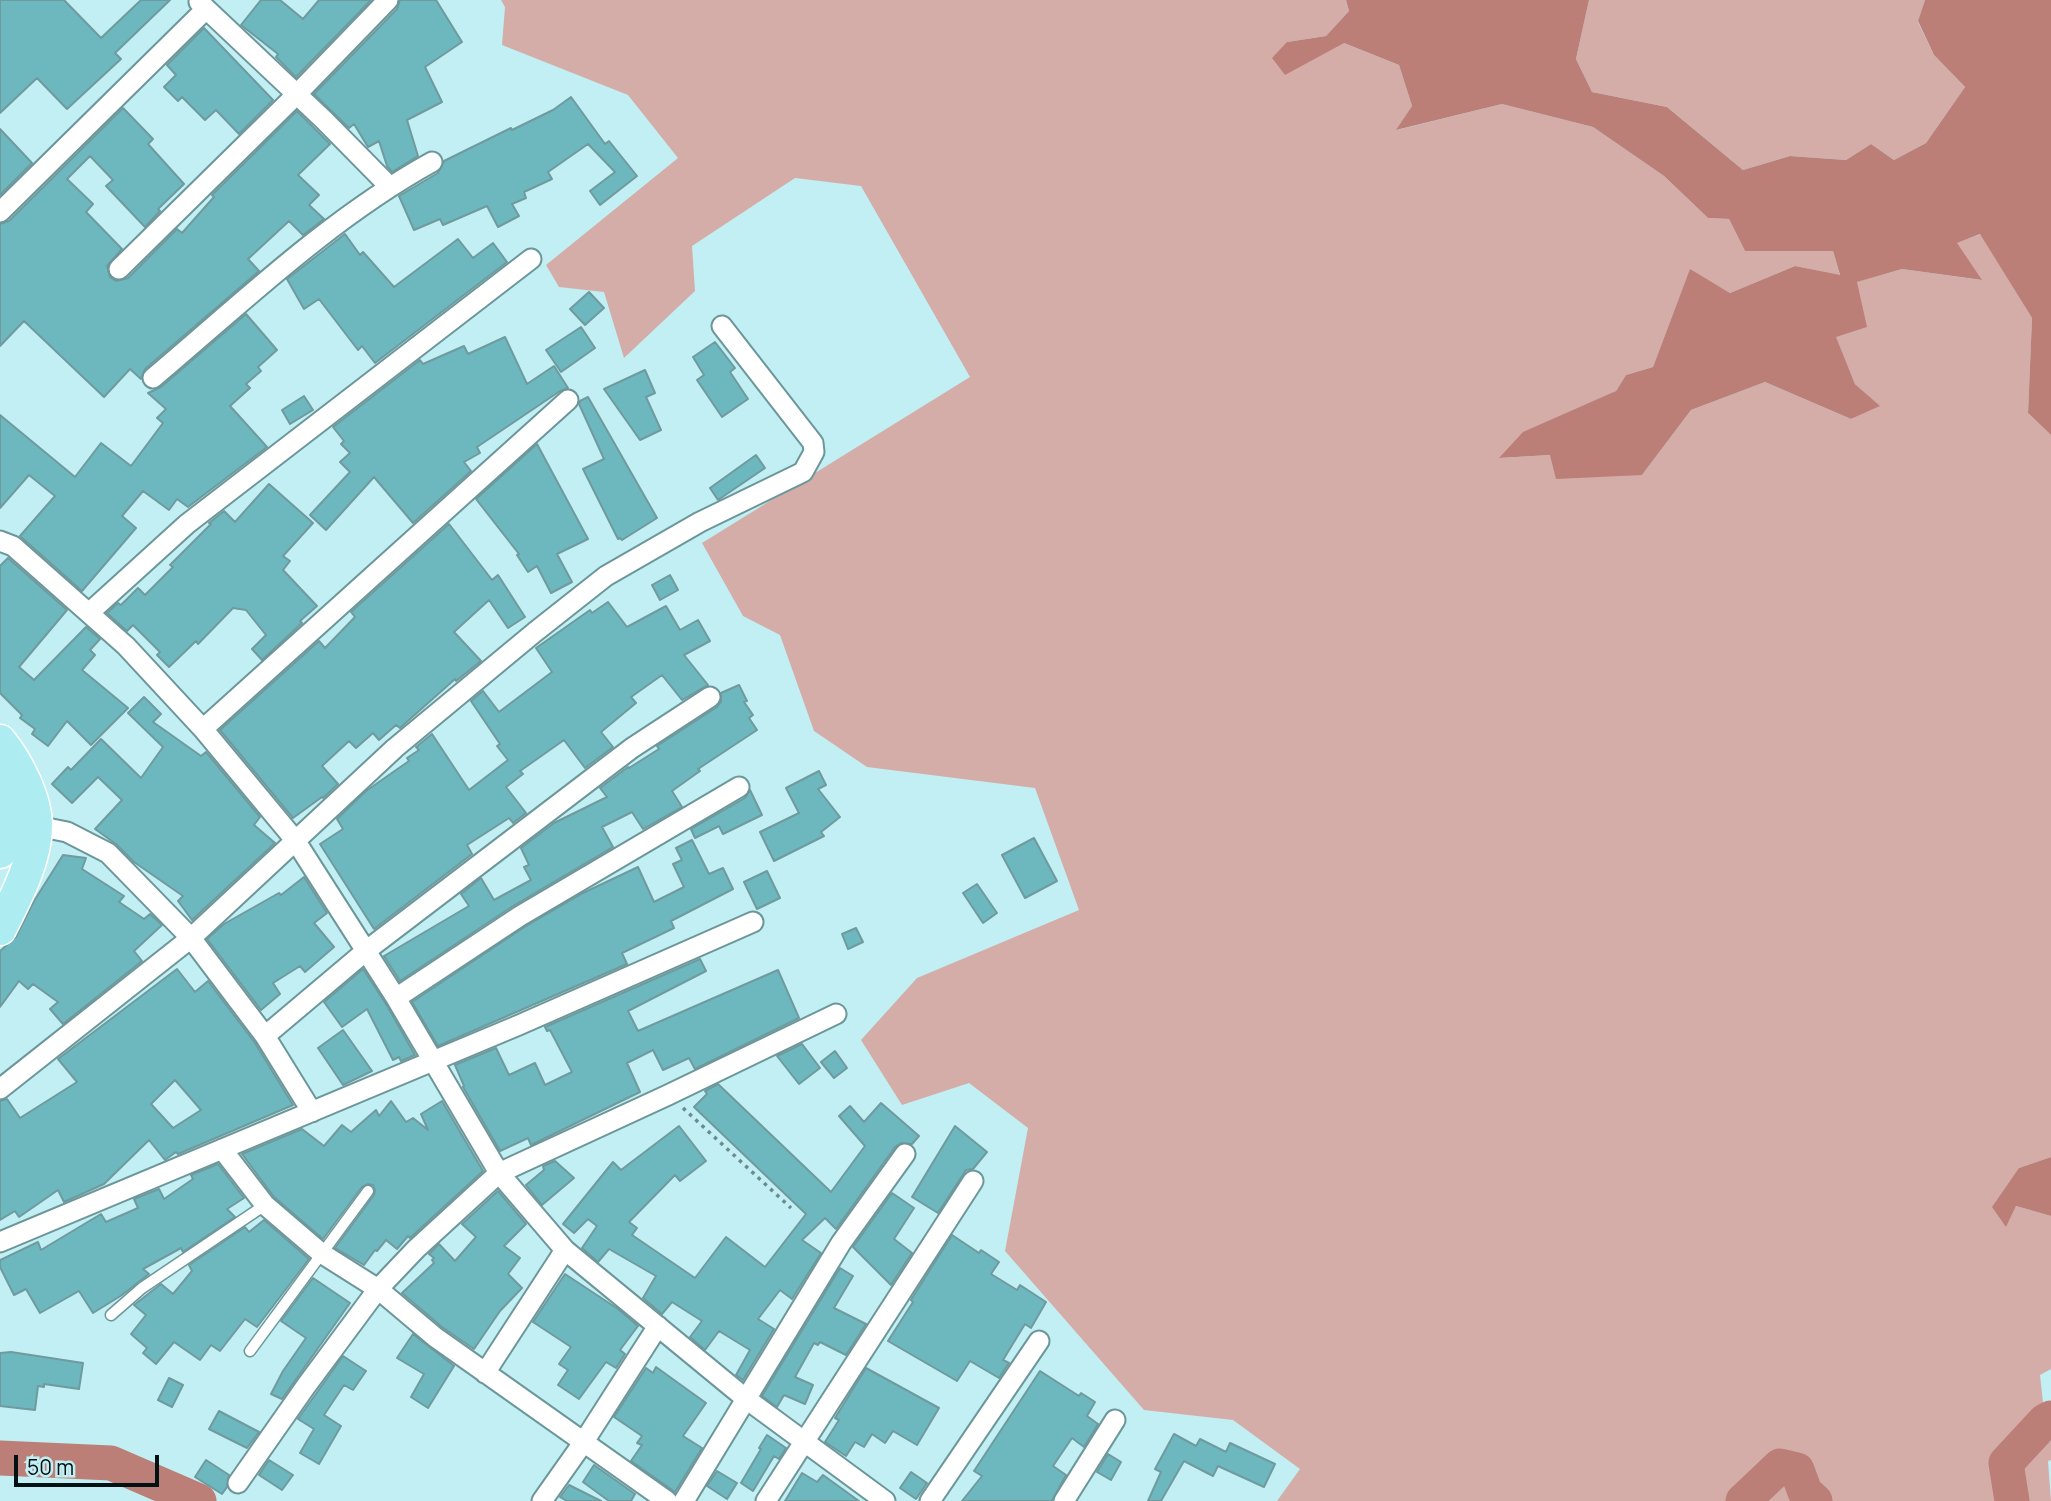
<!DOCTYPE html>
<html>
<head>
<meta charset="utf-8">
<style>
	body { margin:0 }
	#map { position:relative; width:2051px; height:1501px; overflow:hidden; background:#c2eff3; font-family:Manrope,sans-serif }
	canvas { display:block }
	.scale { position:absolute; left:14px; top:1455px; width:145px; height:32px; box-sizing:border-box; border:4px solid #021113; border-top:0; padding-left:9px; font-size:21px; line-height:24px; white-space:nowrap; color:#021113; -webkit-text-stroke:5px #c2eff3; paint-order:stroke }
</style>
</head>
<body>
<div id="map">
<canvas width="2051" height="1501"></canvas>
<div class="scale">50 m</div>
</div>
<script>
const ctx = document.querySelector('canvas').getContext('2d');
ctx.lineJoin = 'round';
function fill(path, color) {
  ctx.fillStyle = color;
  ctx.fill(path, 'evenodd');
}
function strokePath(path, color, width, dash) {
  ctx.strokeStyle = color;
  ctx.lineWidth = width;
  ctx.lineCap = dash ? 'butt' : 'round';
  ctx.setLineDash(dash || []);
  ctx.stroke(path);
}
const green = new Path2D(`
	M501 0H1346L1349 11 1326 36 1287 42 1344 43 1399 65 1412 106 1397 130 1502 104 1593 127 1664 176 1708 218 1729 219 1745 251H1833L1840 276 1795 266 1730 293 1690 270 1653 367 1626 375 1616 391 1500 458 1551 455 1642 475 1691 410 1765 382 1851 419 1879 406 1855 384 1835 336 1856 282 1902 269 1981 280 1956 243 1981 234 2032 318 2028 413 2051 435V1157L2019 1168 2006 1226 2016 1206 2051 1216V1369L2040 1375 2045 1421H2051V1460L2048 1461 2051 1501H1277L1300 1469 1233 1420 1144 1410 1005 1251 1028 1128 969 1083 902 1105 861 1040 917 978 1079 910 1035 788 867 767 814 731 780 635 743 616 702 543 970 377 861 186 795 178 692 246 695 291 624 358 604 292 559 287 546 265 678 158 628 95 502 45 505 7Z
	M1589 0H1925L1918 22 1934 55 1965 87 1926 143 1894 160 1871 144 1846 160 1790 156 1743 170 1667 107 1592 92 1576 59Z`);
const water = new Path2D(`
	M1346 0H1589L1576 59 1592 92 1667 107 1743 170 1790 156 1846 160 1871 144 1894 160 1926 143 1965 87 1934 55 1918 21 1925 0H2051V435L2028 413 2032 318 1980 234 1957 243 1982 280 1902 269 1857 282 1867 327 1836 337 1855 384 1880 406 1851 419 1765 382 1691 410 1642 475 1556 479 1550 455 1499 458 1523 432 1616 391 1626 375 1653 367 1690 269 1730 293 1795 266 1840 275 1833 251H1745L1729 219 1708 218 1664 176 1593 127 1502 104 1396 130 1412 106 1399 65 1344 43 1285 75 1272 58 1287 42 1326 36 1349 11Z
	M2051 1157V1216L2016 1206 2006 1227 1992 1207 2019 1168Z`);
const river = new Path2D(`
	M0 1458 111 1463 199 1501
	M1743 1501 1780 1466 1797 1470 1805 1492 1815 1501
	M2012 1501 2006 1463 2045 1421 2051 1418`);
const building = new Path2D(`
	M0 0H64L101 38 141 0H170L115 53 121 59 67 109 37 78 0 113Z
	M261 0H280L303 19 319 0H371L296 77 276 57 278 54 241 25Z
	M400 0H436L462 42 425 67 442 102 407 120 418 156 392 172 387 166 379 141 368 147 354 124 349 128 314 94 397 9Z
	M204 28 273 100 239 134 216 110 205 120 182 97 178 101 164 87 176 75 167 65Z
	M571 97 605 144 609 141 637 176 600 205 590 191 615 172 588 144 548 172 552 179 524 192 526 198 512 204 519 216 498 227 487 206 443 225 440 219 414 230 399 196 438 173 444 161 511 128 512 130 553 110Z
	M123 108 153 139 148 144 184 184 158 209 160 211 145 227 106 186 113 180 90 156 67 179 93 204 86 212 122 249 107 266 110 277 116 281 128 278 177 229 182 233 214 197 212 195 297 111 330 144 298 175 319 195 309 205 324 219 303 235 289 221 248 259 259 271 145 369 141 379 130 369 104 397 24 321 0 346V224L9 221Z
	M0 129 32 163 0 195Z
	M345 234 360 255 363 252 394 287 458 239 473 258 493 243 507 262 375 363 362 346 358 350 319 299 304 309 287 279Z
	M589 292 604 308 585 325 570 309Z
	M246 314 277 350 258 367 261 371 246 384 250 388 230 406 267 447 188 507 177 499 169 510 143 491 122 516 136 528 82 591 20 536 55 496 29 475 0 508V415L75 477 101 443 131 466 163 423 157 418 166 409 148 393 161 387Z
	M581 327 595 348 561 372 546 350Z
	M505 337 527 384 554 366 568 388 560 391 477 447 480 453 464 462 471 471 413 523 374 477 326 530 310 515 350 472 340 462 350 453 341 444 344 441 333 427 420 360 423 364 464 346 468 354Z
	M715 342 735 368 730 372 748 399 722 417 697 380 704 375 693 357Z
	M645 370 655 393 646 397 661 430 640 440 604 389Z
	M304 396 313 410 290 424 282 410Z
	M588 397 657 518 622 540 620 538 618 539 583 469 604 459 579 404 580 401Z
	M537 444 588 539 557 554 572 582 551 593 537 566 528 572 517 555 519 554 476 499Z
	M756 455 765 468 718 500 710 488Z
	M269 484 313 523 283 556 290 561 283 570 317 606 300 621 302 623 262 660 252 649 266 635 246 610 233 608 198 644 196 641 169 667 157 655 160 652 133 625 127 631 107 613 118 603 121 605 138 588 145 595 173 567 170 565 211 524 209 523 224 511 235 522Z
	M449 524 492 580 498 575 525 617 508 628 489 600 454 632 481 661 456 681 455 679 400 728 396 725 379 740 373 733 356 748 349 741 322 766 338 784 323 798 322 797 293 818 220 730 319 641 325 648 355 617 351 612Z
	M8 558 67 610 19 667 34 680 86 627 100 639 90 650 95 655 82 670 128 708 91 745 67 721 48 746 32 734 35 729 20 718 22 715 0 693V566Z
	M670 575 678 590 660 600 652 585Z
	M608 602 627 627 666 606 680 630 698 620 710 641 684 655 708 685 682 700 662 675 631 697 636 703 601 732 613 747 585 768 564 740 520 771 523 774 506 787 526 813 513 823 509 818 467 845 472 854 374 929 320 844 343 829 337 819 366 791 409 761 407 758 419 750 416 747 432 734 469 790 508 760 497 746 500 744 471 701 483 691 499 712 552 672 536 648 590 610 592 613Z
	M739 685 747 701 744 702 753 715 749 718 757 730 698 769 700 771 672 791 682 807 643 829 632 812 602 827 613 847 513 906 400 981 384 956 469 906 461 894 481 878 494 900 531 880 524 867 529 865 521 848 554 823 607 797 600 788 628 767 629 768 659 749 657 746 717 707 721 702V693Z
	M144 697 161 714 153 722 201 756 206 752 260 817 254 825 275 843 192 920 178 901 183 896 134 862 116 844 95 829 122 800 98 777 72 803 52 784 68 767 71 770 101 739 141 778 163 747 128 713Z
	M819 771 826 785 818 789 840 817 821 832 824 836 774 861 760 832 799 813 786 788Z
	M750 790 762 815 723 834 719 826 695 838 691 829 745 798Z
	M1034 838 1057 881 1025 898 1002 855Z
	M692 840 709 874 723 868 733 889 671 921 674 928 622 953 627 964 438 1046 412 1002 526 926 583 893 638 867 654 902 684 887 673 864 682 860 676 848Z
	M63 855 86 858 82 869 124 896 119 902 144 919 150 914 162 925 134 951 142 961 63 1024 50 1009 58 1002 33 984 28 989 19 981 0 1007V951L16 937 34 901Z
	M767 871 780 898 757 909 744 882Z
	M304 877 327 913 314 923 334 947 305 972 300 966 273 983 280 994 261 1010 207 939 224 924 279 893 281 895Z
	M977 884 997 913 983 923 963 893Z
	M856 928 863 942 848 949 842 934Z
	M700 959 706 971 628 1011 638 1031 778 970 799 1018 695 1069 689 1058 663 1070 653 1050 627 1063 640 1092 531 1145 528 1138 500 1151 463 1087 464 1086 455 1065 496 1048 509 1075 535 1063 545 1085 572 1072 550 1030 547 1031 545 1027Z
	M177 969 195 992 208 981 255 1043 293 1105 178 1154 176 1152 165 1160 149 1140 104 1184 64 1202 58 1190 19 1217 15 1211 0 1220V1101L7 1099 20 1118 77 1082 58 1059ZM175 1080 201 1110 173 1128 151 1104Z
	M363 969 386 1004 415 1055 401 1061 399 1057 393 1060 367 1009 342 1027 324 1002Z
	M343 1030 372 1071 343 1085 318 1048Z
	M802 1044 820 1068 799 1084 777 1056Z
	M835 1051 847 1068 834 1078 821 1062Z
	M718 1084 831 1192 865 1146 839 1116 850 1106 864 1122 881 1103 919 1136 912 1144 901 1143 895 1147 836 1229 825 1218 802 1240 821 1253 792 1299 780 1290 758 1319 774 1329 743 1380 736 1375 750 1350 719 1331 705 1350 690 1337 702 1321 672 1302 662 1314 643 1298 656 1276 609 1249 598 1262 582 1248 597 1226 588 1219 574 1233 563 1224 613 1162 621 1170 679 1126 706 1161 680 1181 675 1175 629 1222 637 1228 632 1235 695 1278 726 1237 765 1267 806 1214 694 1107 707 1094 705 1091Z
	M391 1101 406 1122 413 1118 428 1130 421 1114 442 1101 483 1171 410 1238 408 1236 397 1249 386 1240 377 1251 375 1250 364 1265 335 1248 374 1195 375 1191 373 1185 368 1184 362 1187 323 1239 274 1197 242 1154 302 1129 324 1146 342 1125 351 1132 376 1110 379 1116Z
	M955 1126 987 1152 973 1169 966 1170 938 1213 912 1197Z
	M555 1161 574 1178 542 1205 526 1185 544 1170 543 1166Z
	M218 1164 244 1198 227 1209 235 1217 183 1252 181 1248 143 1269 149 1274 122 1295 93 1313 79 1291 40 1313 26 1289 14 1295 0 1267V1260L38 1242 41 1250 101 1214 106 1222 138 1208 134 1199 159 1189 164 1199 193 1179 191 1175Z
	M498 1191 526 1224 504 1246 520 1258 508 1274 522 1288 500 1311 474 1349 442 1327 402 1293 434 1263 432 1260 434 1258 429 1254 439 1244 455 1261 476 1237 462 1224Z
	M892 1193 914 1208 894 1239 912 1253 891 1285 853 1247Z
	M264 1220 309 1259 257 1327 245 1319 220 1351 211 1345 200 1360 174 1342 156 1364 143 1353 147 1348 131 1334 146 1315 134 1305 161 1284 173 1294 192 1271 189 1265 245 1227 249 1232Z
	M952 1235 979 1253 981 1250 999 1262 991 1274 1017 1290 1020 1285 1046 1302 1031 1328 1025 1324 1003 1360 1009 1363 999 1378 970 1361 957 1381 888 1341 913 1302 911 1300Z
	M840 1268 853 1276 834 1308 866 1324 846 1355 820 1342 818 1345 814 1343 795 1377 813 1385 805 1404 784 1395 777 1407 762 1396Z
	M565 1274 618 1309 638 1326 620 1350 625 1354 616 1368 606 1362 579 1399 558 1385 568 1370 559 1364 571 1347 533 1322Z
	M313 1278 350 1303 282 1399 271 1394 283 1371 306 1338 281 1321Z
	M413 1334 454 1366 428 1408 411 1397 424 1374 397 1358Z
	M11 1352 83 1363 79 1389 44 1384V1387L38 1386 35 1410 0 1406V1353Z
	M343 1356 366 1371 353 1390 344 1385 324 1415 341 1426 319 1464 300 1453 314 1429 298 1419Z
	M656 1367 706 1403 683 1436 702 1448 675 1492 631 1461 642 1445 637 1443 642 1436 614 1417 646 1368 653 1373Z
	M866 1368 939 1408 917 1445 893 1431 885 1443 872 1434 864 1447 855 1442 846 1456 825 1442 839 1420 835 1418Z
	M1040 1371 1079 1396 1081 1393 1095 1402 1087 1416 1098 1424 1084 1447 1072 1438 1053 1466 1066 1475 1052 1501H962L982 1476 974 1471Z
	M169 1378 183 1385 172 1407 158 1400Z
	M219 1411 259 1432 247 1448 209 1429Z
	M1174 1434 1196 1446 1200 1439 1226 1452 1230 1443 1275 1464 1264 1487 1218 1466 1213 1476 1184 1461 1161 1501H1148L1161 1472 1155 1469Z
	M767 1435 786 1448 779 1459 774 1456 753 1491 741 1483 761 1449 759 1448Z
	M1108 1454 1121 1462 1111 1480 1097 1472Z
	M206 1460 229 1475 227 1487 222 1494 195 1477Z
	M269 1460 293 1475 282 1490 259 1475Z
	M594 1465 635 1494 631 1501H609L583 1482Z
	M717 1471 737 1483 727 1499 707 1486Z
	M911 1472 927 1483 916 1499 900 1488Z
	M802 1473 817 1482 823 1475 859 1501H785Z
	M569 1485 601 1501H567L560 1497Z`);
const path = new Path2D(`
	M683 1108 791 1208`);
const service = new Path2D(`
	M111 1315 142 1288 265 1205
	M250 1351 368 1191`);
const minor = new Path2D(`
	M199 2 324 120 389 186
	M0 212 206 9
	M119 269 296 95 388 0
	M153 378C242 303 329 219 432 162
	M0 541 13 546 126 646 203 729 295 840 396 998 499 1173 565 1250 745 1398 885 1501
	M90 612 187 524 531 259
	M203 729 568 400
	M27 824 67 832 108 853 191 938 265 1036 312 1112
	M396 998 520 916 739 787
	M265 1036 367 950 632 748 710 697
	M0 1089 191 938 395 748 535 632 606 576 700 522 803 472 814 452 813 443 722 326
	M222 1149 265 1205 321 1253 378 1289 435 1337 667 1501
	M0 1242 519 1025 753 922
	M485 1373 565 1250
	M238 1483 306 1386 378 1289 416 1249 499 1173 668 1095 836 1014
	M542 1501 583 1443 658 1326
	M684 1501 841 1243 905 1154
	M766 1501 973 1181
	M930 1501 1039 1341
	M1064 1501 1115 1420`);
const primary = new Path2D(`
	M0 741C17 762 36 798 36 826 36 860 15 899 0 929
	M0 785 6 821 0 852`);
fill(green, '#d4ada8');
fill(water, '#bb7f78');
strokePath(river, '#bb7f78', 35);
fill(building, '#6db8bf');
strokePath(building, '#6f9a9e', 2);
strokePath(service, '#6c979a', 13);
strokePath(minor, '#6c979a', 23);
strokePath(primary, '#fff', 35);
strokePath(path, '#6c8b8e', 3.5, [3.5, 5]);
strokePath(service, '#fff', 10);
strokePath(minor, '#fff', 19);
strokePath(primary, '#adedf2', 32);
</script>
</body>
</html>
